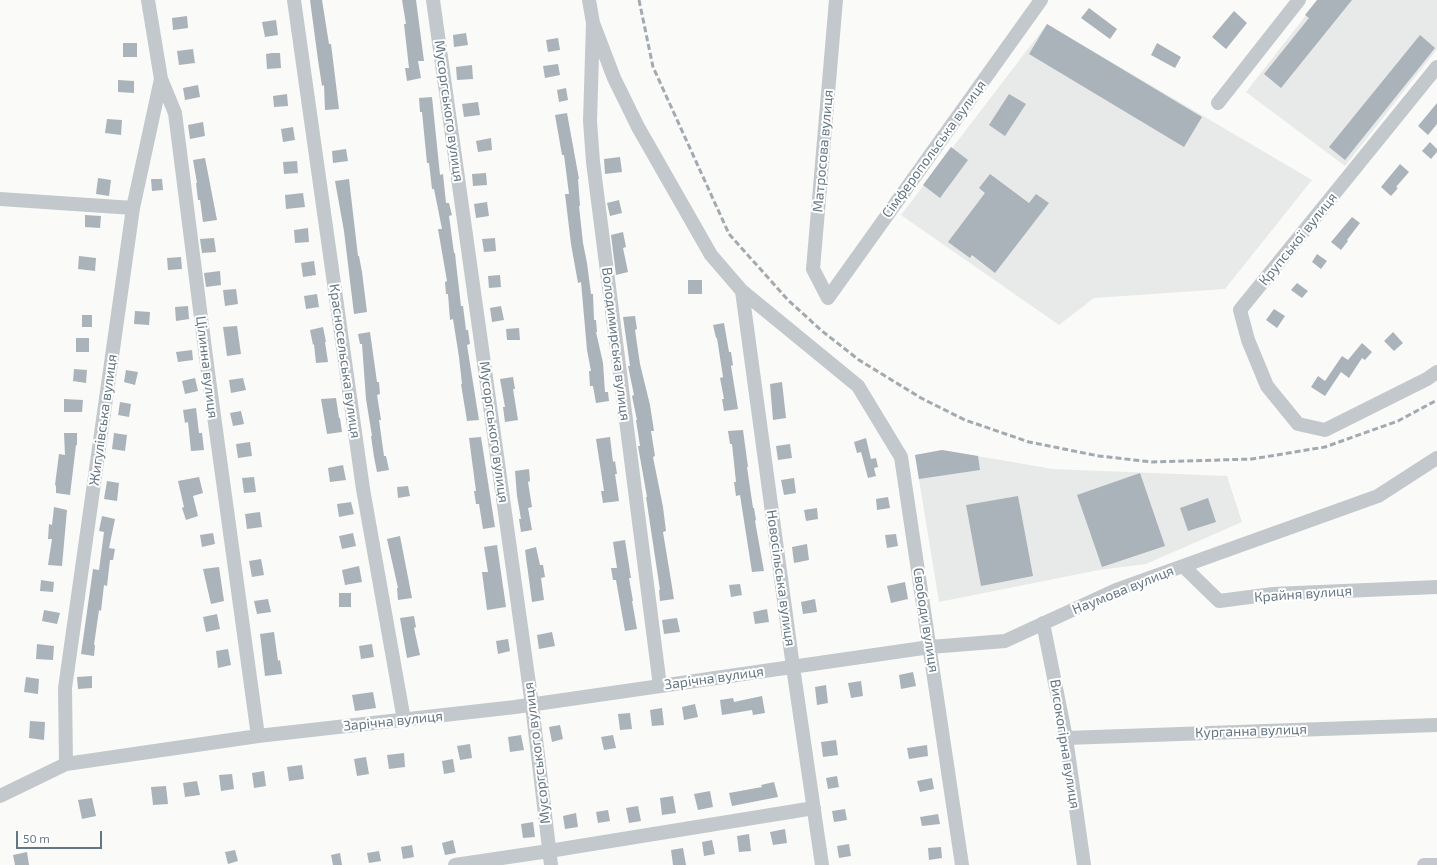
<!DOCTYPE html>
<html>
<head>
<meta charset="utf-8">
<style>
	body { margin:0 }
	#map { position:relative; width:1437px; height:865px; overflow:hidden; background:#fafaf8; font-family:"Exo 2",sans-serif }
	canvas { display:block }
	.scale { position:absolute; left:16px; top:831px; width:86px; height:18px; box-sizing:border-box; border:2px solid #657683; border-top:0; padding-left:5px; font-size:12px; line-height:14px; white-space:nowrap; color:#657683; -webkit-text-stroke:3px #fff; paint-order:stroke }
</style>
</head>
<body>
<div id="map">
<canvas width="1437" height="865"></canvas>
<div class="scale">50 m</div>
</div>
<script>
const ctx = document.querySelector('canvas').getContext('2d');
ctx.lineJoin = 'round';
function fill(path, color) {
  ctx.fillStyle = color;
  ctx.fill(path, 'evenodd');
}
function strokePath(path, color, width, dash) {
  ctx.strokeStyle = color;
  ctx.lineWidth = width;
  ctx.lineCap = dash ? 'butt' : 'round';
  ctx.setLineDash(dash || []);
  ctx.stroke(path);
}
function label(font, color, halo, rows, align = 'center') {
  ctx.font = font + ' "Exo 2",sans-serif';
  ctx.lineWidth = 4;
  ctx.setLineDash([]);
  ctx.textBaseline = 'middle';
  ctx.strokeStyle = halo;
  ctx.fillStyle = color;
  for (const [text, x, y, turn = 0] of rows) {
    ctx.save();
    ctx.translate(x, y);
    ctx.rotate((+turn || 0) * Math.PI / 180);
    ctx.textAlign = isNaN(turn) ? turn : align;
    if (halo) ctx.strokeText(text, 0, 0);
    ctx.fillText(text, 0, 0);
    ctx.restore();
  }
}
const built = new Path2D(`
	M1318 0H1437V49L1345 166 1246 92Z
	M1047 24 1312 180 1225 289 1094 298 1059 325 901 215Z
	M942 450 1053 469 1227 476 1242 522 1146 564 1099 570 939 602 915 455Z`);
const building = new Path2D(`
	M310 0H322L329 44H331L339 109 325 110 324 85 322 86 318 60Z
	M402 0H416L424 61H418L421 78 407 81 405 68H409L404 24H406Z
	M1317 0H1352L1281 88 1264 74 1309 18 1305 15Z
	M1089 8 1117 29 1110 39 1081 18Z
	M1234 11 1247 23 1226 49 1212 37Z
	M187 16 188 28 173 30 172 18Z
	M276 20 278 35 265 37 262 22Z
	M1047 24 1202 117 1184 147 1029 54Z
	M466 33 468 45 454 47 453 35Z
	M1420 35 1435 48 1345 160 1329 147Z
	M558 38 560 50 548 52 546 40Z
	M123 43H137V57H123Z
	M1157 43 1181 57 1175 68 1151 55Z
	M193 49 195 63 179 65 177 51Z
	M272 53H280L281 68 267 69 266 54Z
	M558 64 560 75 545 78 543 66Z
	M472 65 473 79 457 80 456 67Z
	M118 80 134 81V93L118 92Z
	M198 85 200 97 185 100 183 88Z
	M566 88 568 100 559 102 557 90Z
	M287 94 288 106 274 107 273 96Z
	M1009 94 1026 104 1005 136 989 125Z
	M432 97 440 175 443 174 446 203H449L452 215 449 216 454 253H455L456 263 461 306H463L466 330H468L470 344 467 345 479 420 467 421 461 384H462L459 357 453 319 450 320 448 294H446L445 282 447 281 438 229H442L434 189H432L429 163H427L422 112H420L419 98Z
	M478 102 480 115 464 117 462 104Z
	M1437 103V124L1428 135 1418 126Z
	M567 113 579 179H578L580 206H579L583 243 587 263 591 294H593L594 320H596L597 332H596L603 363 605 392H608L609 401 596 403 593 386H590L589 371H591L587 350 581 282 578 283 571 244 565 194H569L564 155H562L555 115Z
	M107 119 122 120 121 135 105 133Z
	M203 122 205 136 190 139 188 125Z
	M293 127 295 140 283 142 281 129Z
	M491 138 492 150 478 152 476 141Z
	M1430 142 1437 149V152L1431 159 1422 151Z
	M951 147 968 160 940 198 923 185Z
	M346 149 348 161 333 163 332 151Z
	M620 157 622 172 605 174 604 159Z
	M205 158 217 220 203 222 200 200H198L196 183H197L193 160Z
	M297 161 298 173 284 174 283 162Z
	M1400 164 1409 172 1396 187 1398 188 1391 196 1381 187Z
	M486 173 487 185 473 186 472 174Z
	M990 174 1029 203 1036 194 1049 203 995 273 972 255 970 258 948 242 985 193 979 188Z
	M98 178 111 180 109 196 96 194Z
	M151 179H162L163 190 152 191Z
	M349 179 358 256H359L362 272 367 312 354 314 344 231 335 181Z
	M303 193 305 207 286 209 285 195Z
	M619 200 622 213 610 216 607 203Z
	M487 202 489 216 476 218 474 204Z
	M85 215 101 216 100 228 85 227Z
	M1352 217 1360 223 1347 240 1348 241 1341 250 1331 242Z
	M308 228 309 242 295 243 294 230Z
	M623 232 626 247 623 248 628 272 616 275 611 235Z
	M214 238 216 252 202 253 200 239Z
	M495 238 496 251 484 252 482 239Z
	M1317 254 1327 261 1321 269 1312 262Z
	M79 256 96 258 95 271 78 269Z
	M181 257 182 269 168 270 167 258Z
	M314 261 316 275 303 277 301 263Z
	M220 271 221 285 206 287 204 273Z
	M500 275 501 287 489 288 488 276Z
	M688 280H702V294H688Z
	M1297 283 1308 291 1302 298 1291 290Z
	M236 289 238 304 225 306 223 290Z
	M317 294 319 307 306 309 304 296Z
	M188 306 189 319 176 321 175 307Z
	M501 306 504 320 492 322 490 308Z
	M1274 309 1285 316 1277 328 1266 320Z
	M135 311 150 312 149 325 134 324Z
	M82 315H92V327H82Z
	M635 316 637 329 635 330 640 364 650 405 654 431H651L655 456 653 457 663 507 666 531 663 532 674 599 660 601 659 590H660L646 497H647L638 446H640L636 420H637L632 396 634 395 628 366H630L623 317Z
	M724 323 729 352H731L733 365 731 366 738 409 724 411 722 399H724L720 378 723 377 717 338H716L713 325Z
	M237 326 241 354 227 356 223 327Z
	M323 327 326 342H325L328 362 316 363 314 344 313 345 310 330Z
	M519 328 520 340H507L506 329Z
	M370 332 377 382H379L380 394 377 395 381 420H379L384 456H386L389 470 377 472 374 457 371 436H372L366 399 362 344H360L358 334Z
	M1393 332 1403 343 1394 351 1384 341Z
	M76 338H89V352H76Z
	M1362 343 1372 352 1365 360 1362 358 1349 378 1341 372 1325 396 1311 387 1318 376 1325 381 1342 356 1348 360Z
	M192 350 193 360 178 362 176 352Z
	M74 369 87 370 86 383 73 381Z
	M126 370 138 372 135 385 124 382Z
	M513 377 515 389H513L518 420 505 422 503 407H505L500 379Z
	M195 378 198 391 185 394 182 381Z
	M243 378 246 390 231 393 229 380Z
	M782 382 786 418 773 420 770 384Z
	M336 398 339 418H340L342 432 327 434 321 399Z
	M64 399 83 400 82 412H64Z
	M120 402 131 404 129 417 118 415Z
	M196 408 199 433H202L204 450 191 451 188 422 185 423 183 410Z
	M241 411 244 424 233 426 230 413Z
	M743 430 748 467H747L753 508H754L756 520 755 521 764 571 752 572 740 495 736 496 734 482H736L732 444H730L728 431Z
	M64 433H77V445H76L70 495 56 493V486L55 485 59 454 65 455Z
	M114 433 127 435 125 451 112 449Z
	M481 437 495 527 483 529 479 504H476L474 491H476L469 438Z
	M610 437 613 462 615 461 617 474H615L619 501 603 503 601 491H604L596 439Z
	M866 438 871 459 876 458 878 467 874 468 876 476 868 478 861 452 857 453 854 442Z
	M250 442 252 456 238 458 236 444Z
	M790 444 792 458 778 460 776 446Z
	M942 450 978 456 980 470 919 479 915 455Z
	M343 465 346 480 330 482 328 468Z
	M529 469 530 481 528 482 532 507 528 508 532 530 521 532 519 519H521L517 496 515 471Z
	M1140 473 1165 546 1102 567 1077 495Z
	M199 477 203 493 193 496 198 516 186 520 182 508 184 507 178 481Z
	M254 477 256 492 244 493 242 478Z
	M794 478 796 493 784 495 781 480Z
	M107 481 119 483 117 501 104 499Z
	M408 486 410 496 398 498 397 487Z
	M1018 496 1033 576 981 586 966 505Z
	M888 497 890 508 877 510 876 499Z
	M1208 498 1216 522 1188 531 1180 508Z
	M351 502 354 514 339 517 337 504Z
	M54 507 67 510 62 566 48 565 52 539H48L49 524 52 525Z
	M817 508 818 519 806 521 804 510Z
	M260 512 262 527 247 529 245 514Z
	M102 516 115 519 109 548 115 549 113 560H110L107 586 104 585 101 611 99 610 94 645H95L94 656 81 654 93 569 99 570 104 532 99 531Z
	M213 533 215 544 202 547 200 535Z
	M353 533 356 546 342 549 339 536Z
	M896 534 898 546 887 548 885 535Z
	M400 536 412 598 398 600 397 588H398L387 539Z
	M625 540 631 578H629L633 601H632L637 629 625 631 616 580H613L611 568H617L613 542Z
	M807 544 809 560 794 563 792 547Z
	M497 545 506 607 487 610 482 572H488L484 547Z
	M536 547 540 565H543L545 577 541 578 544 600 532 602 525 550Z
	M261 559 264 575 252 577 249 561Z
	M359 566 362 582 345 585 342 570Z
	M219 567 224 601 211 604 203 569Z
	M41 580 54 582 53 592 40 591Z
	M905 582 908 599 891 603 887 586Z
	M740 584 742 595 731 597 729 585Z
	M339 593H351V607H339Z
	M268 599 271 612 257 614 254 601Z
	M815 599 817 612 803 614 801 602Z
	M767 609 769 622 755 624 753 612Z
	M44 610 60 613 57 624 42 621Z
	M217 614 220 629 206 632 203 617Z
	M414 616 416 627 414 628 420 655 407 658 400 618Z
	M677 618 680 632 664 634 662 620Z
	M274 632 278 661 280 660 282 674 265 676 260 634Z
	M552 632 555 646 539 649 537 635Z
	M508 639 510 651 498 654 496 641Z
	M37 644 54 646 53 660 36 659Z
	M372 644 374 657 361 659 359 646Z
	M228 649 231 665 218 668 216 651Z
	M913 672 916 686 901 689 899 675Z
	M92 676V688L78 689 77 677Z
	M26 677 39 679 38 694 24 692Z
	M861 681 863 696 851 698 848 683Z
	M826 685 828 703 817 705 815 687Z
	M373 692 376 708 355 711 352 695Z
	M762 696 765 713 753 715 752 710 722 715 720 700 733 698 734 702Z
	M695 704 698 717 684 720 682 707Z
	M662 708 664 725 652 726 650 710Z
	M630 713 632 729 620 730 618 714Z
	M30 721 45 722 44 740 29 738Z
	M560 725 563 739 552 742 549 727Z
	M521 735 524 750 510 752 508 737Z
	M613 735 616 748 604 750 601 737Z
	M836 740 838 755 823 757 821 742Z
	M470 744 472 758 460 760 457 746Z
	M927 745 928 756 909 759 907 748Z
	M404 753 405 767 389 769 387 755Z
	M366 757 369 774 357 776 354 759Z
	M453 759 455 772 444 774 442 761Z
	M302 765 304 779 289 781 287 767Z
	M264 771 266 786 254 788 252 773Z
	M232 774 234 789 221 791 219 775Z
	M837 776 839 787 828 789 826 778Z
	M932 778 934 789 920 792 917 781Z
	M197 781 200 795 185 797 183 783Z
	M774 782 778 797 732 806 729 793 762 787 761 785Z
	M166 786 168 804 153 805 151 787Z
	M710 791 713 807 698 810 694 794Z
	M673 796 676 813 662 815 660 798Z
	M92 798 96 816 82 819 78 800Z
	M638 806 641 821 629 823 626 808Z
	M845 809 847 820 834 822 832 811Z
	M608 810 610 821 598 823 596 812Z
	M576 813 578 827 565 829 563 816Z
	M938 814 940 824 922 826 920 817Z
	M533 822 535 837 523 838 521 824Z
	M785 829 787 843 773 845 770 832Z
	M749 834 751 851 739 852 737 836Z
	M453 840 456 853 445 855 442 843Z
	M712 840 715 854 704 856 702 842Z
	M849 844 851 856 839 858 837 846Z
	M412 845 414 857 403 859 401 847Z
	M941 847 942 858 929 860 928 848Z
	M683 848 686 865H673L671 850Z
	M235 850 238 861 228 864 225 852Z
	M379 851 381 861 369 863 367 853Z
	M27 852 29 865H15L13 855Z
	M340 853 342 865H333L331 855Z`);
const minor = new Path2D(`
	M148 0 161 79 175 113 207 365 258 736
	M294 0 363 489 404 720
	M433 0 532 705 551 865
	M589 0 593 23 590 121 593 162 660 686
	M836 0 813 269 828 298 1041 0
	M593 23 614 78 638 127 711 255 742 291 858 386 901 457 962 865
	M1437 67 1240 310 1248 340 1267 386 1298 424 1325 430 1427 379 1437 372
	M1218 103 1299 0
	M0 199 133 208
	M742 291 793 667 822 865
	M1183 566 1219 601 1273 594 1437 587
	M1043 623 1066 738 1084 865
	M1066 738 1437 725
	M66 764 65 688 133 208 161 79
	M0 796 66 764 258 736 515 707 930 647 1005 641 1116 590 1378 496 1437 458
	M455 865 549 851 814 808
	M1424 865H1437`);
const rail = new Path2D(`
	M639 0 653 67 729 234 788 300 822 331 859 360 921 398 965 420 1029 442 1099 456 1152 462 1252 459 1325 447 1398 421 1437 400`);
const streetNames = [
	["Мусоргського вулиця",449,111,82],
	["Сімферопольська вулиця",934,149,-54],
	["Матросова вулиця",823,151,-85],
	["Крупської вулиця",1298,239,-51],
	["Володимирська вулиця",616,344,83],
	["Красносельська вулиця",345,361,82],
	["Цілинна вулиця",207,367,83],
	["Жигулівська вулиця",103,420,-82],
	["Мусоргського вулиця",494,432,82],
	["Новосільська вулиця",781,578,82],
	["Наумова вулиця",1123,590,-22],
	["Крайня вулиця",1303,594,-4],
	["Свободи вулиця",926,620,81],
	["Зарічна вулиця",714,678,-8],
	["Зарічна вулиця",393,721,-6],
	["Курганна вулиця",1251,731,-2],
	["Високогірна вулиця",1065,744,81],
	["Мусоргського вулиця",537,753,-97]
];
fill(built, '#e8e9e9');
fill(building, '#aab3b9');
strokePath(minor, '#c3c8cc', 14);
strokePath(rail, '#a2aab0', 3, [6, 3]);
label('14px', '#657683', '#fff', streetNames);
</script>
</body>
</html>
